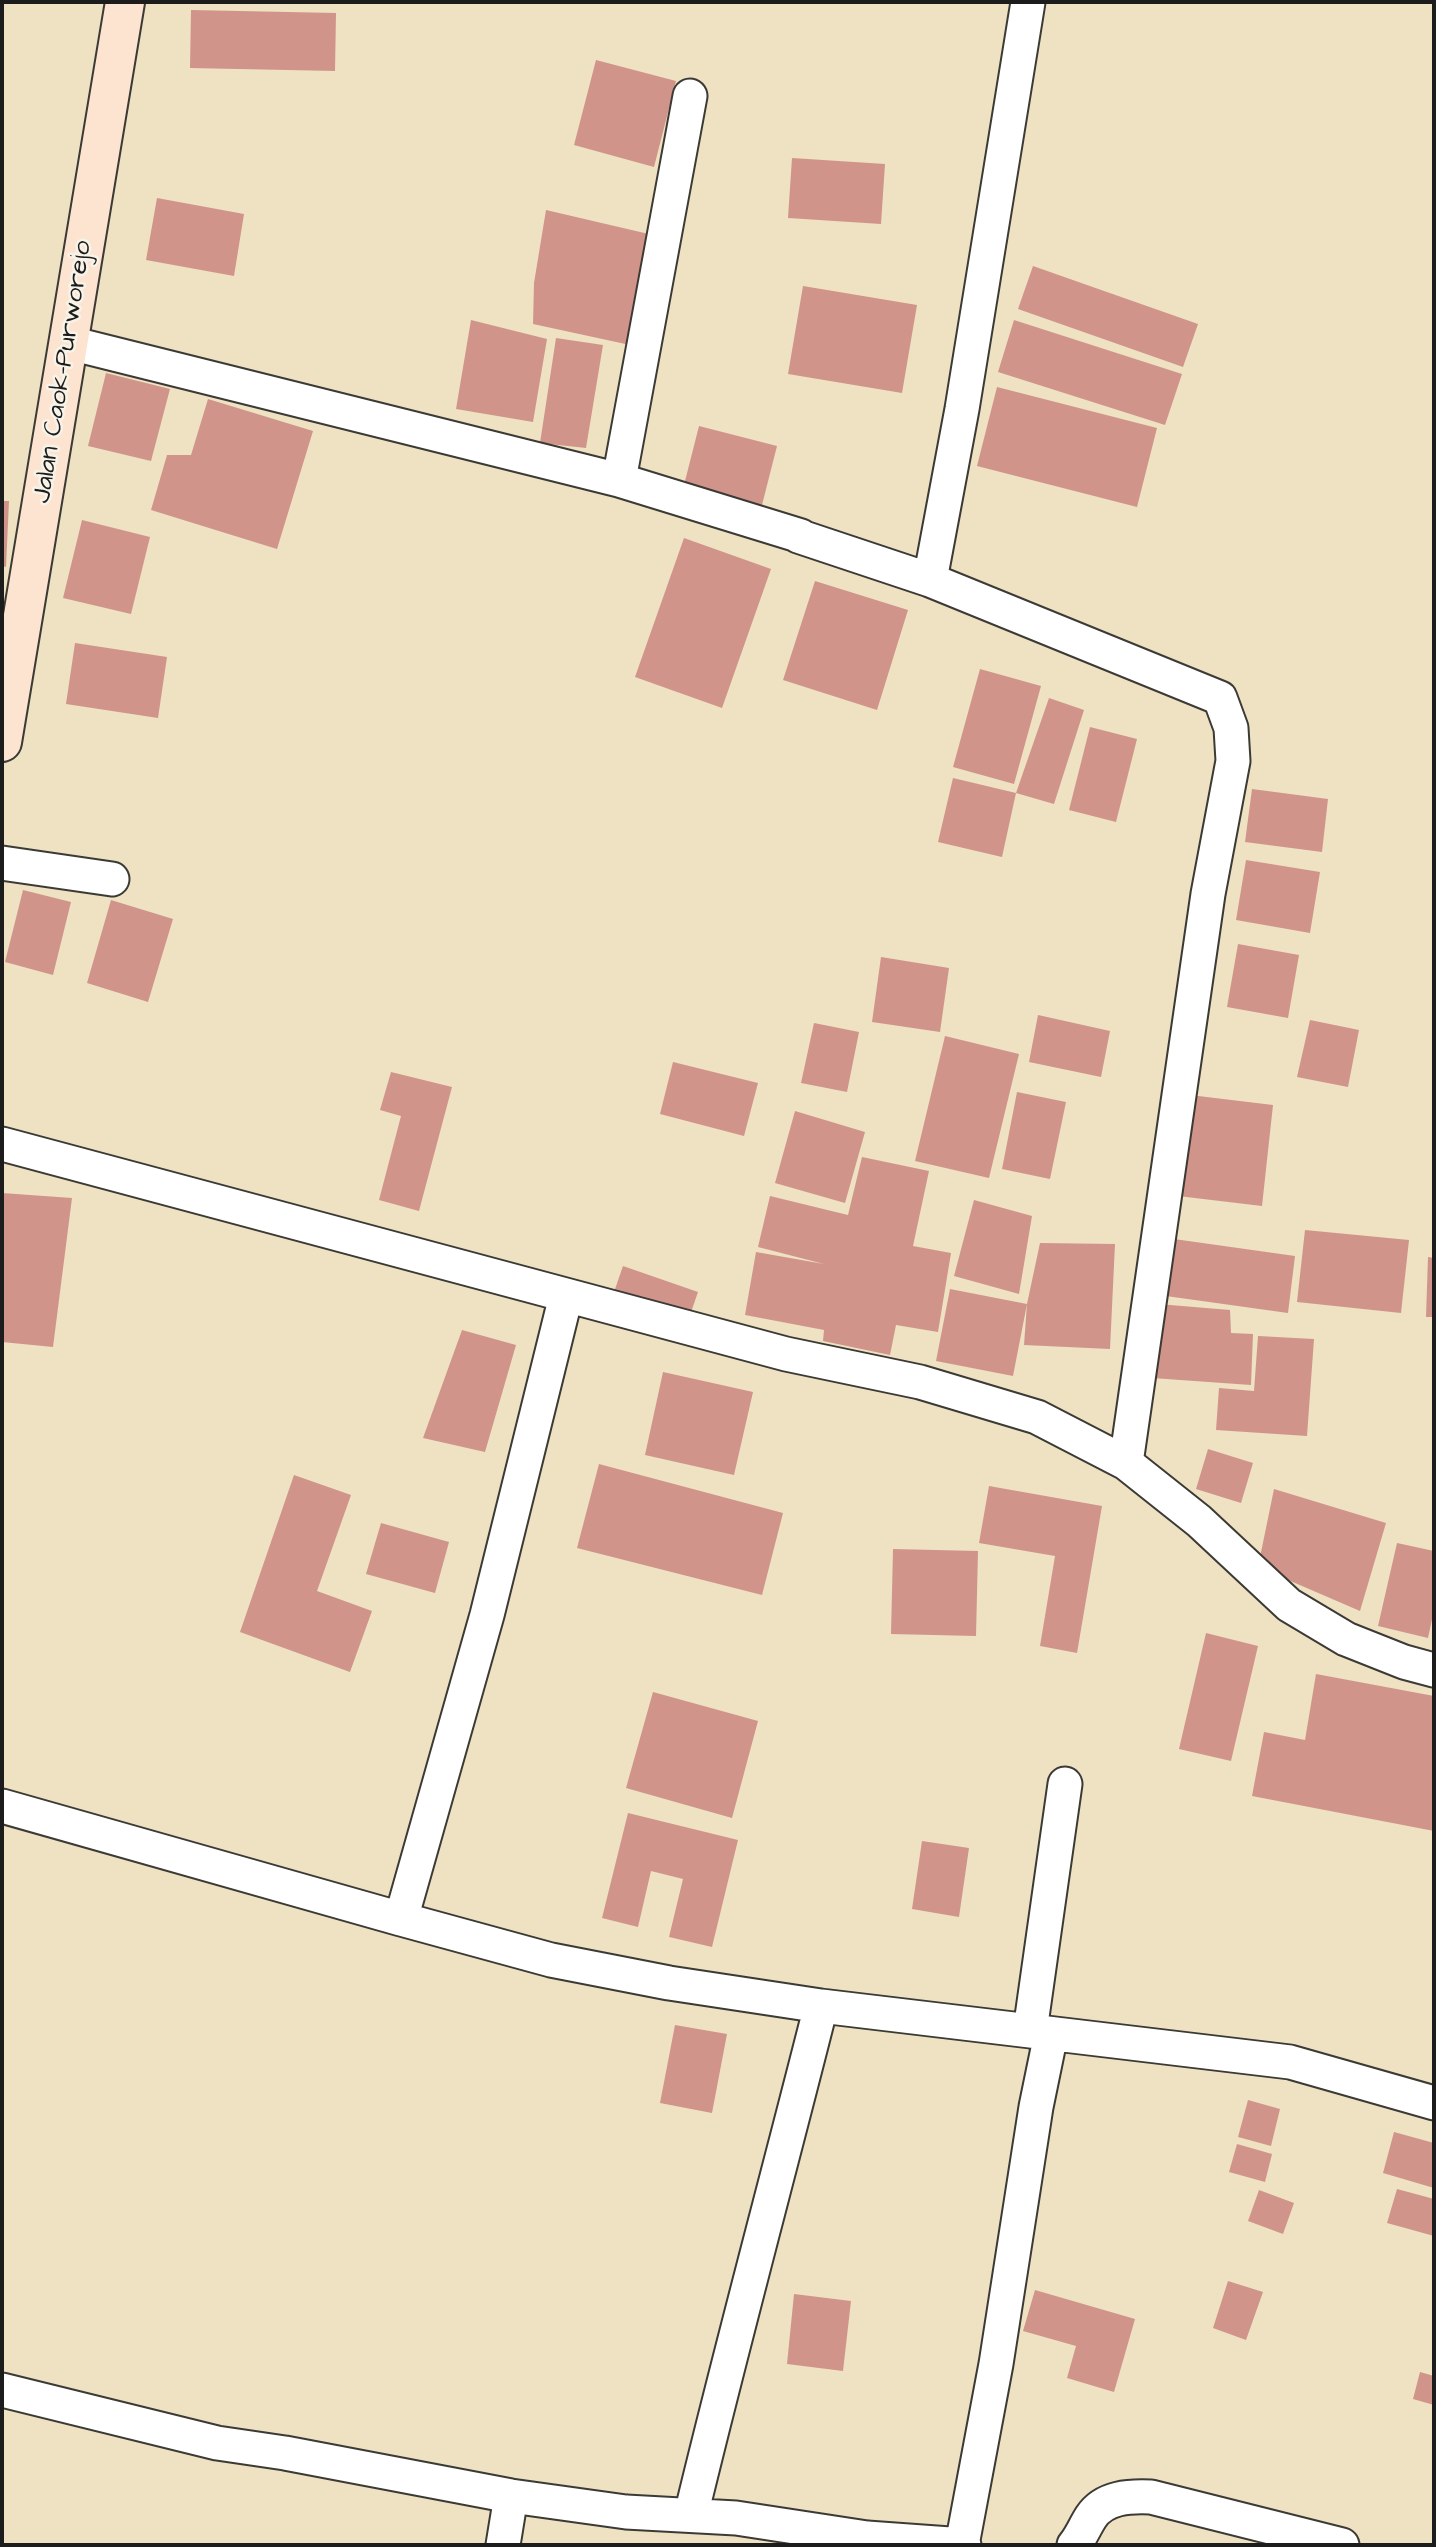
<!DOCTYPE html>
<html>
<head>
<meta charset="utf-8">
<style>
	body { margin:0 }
	#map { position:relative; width:1436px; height:2547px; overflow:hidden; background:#eee2c3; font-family:"Architects Daughter",sans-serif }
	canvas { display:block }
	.frame { position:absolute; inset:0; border:4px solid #1c1c1c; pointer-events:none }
</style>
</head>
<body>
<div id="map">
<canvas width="1436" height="2547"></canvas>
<div class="frame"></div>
</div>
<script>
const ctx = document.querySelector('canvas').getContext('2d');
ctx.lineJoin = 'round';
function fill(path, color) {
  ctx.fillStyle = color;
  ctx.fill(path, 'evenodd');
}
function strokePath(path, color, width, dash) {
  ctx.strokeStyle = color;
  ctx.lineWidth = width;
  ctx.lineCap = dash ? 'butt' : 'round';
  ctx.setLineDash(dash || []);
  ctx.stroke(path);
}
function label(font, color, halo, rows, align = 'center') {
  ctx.font = font + ' "Architects Daughter",sans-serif';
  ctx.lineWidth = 5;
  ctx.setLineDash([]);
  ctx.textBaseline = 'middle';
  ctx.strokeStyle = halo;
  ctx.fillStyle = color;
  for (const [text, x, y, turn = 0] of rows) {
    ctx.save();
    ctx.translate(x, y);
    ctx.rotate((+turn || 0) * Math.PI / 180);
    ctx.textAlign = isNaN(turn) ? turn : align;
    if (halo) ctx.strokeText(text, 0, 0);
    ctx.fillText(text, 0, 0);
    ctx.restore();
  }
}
const building = new Path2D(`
	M191 10 336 13 335 71 190 68Z
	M596 60 676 81 654 167 574 145Z
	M792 158 885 164 881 224 788 218Z
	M157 198 244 214 234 276 146 260Z
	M546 210 653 235 630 345 533 324 534 283Z
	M1033 266 1198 324 1183 367 1018 309Z
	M803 286 917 305 902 393 788 374Z
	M471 320 547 339 533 422 456 409Z
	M1014 320 1182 374 1165 425 998 372Z
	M556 338 603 345 586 448 540 443Z
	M106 373 170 389 151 461 88 446Z
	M997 387 1157 428 1137 507 977 466Z
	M208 399 313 431 277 549 151 510 167 455H191Z
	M699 426 777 446 762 505 684 485Z
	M2 501H9L6 567 2 566Z
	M82 520 150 537 131 614 63 598Z
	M684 538 771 569 722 708 635 677Z
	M815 581 908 610 877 710 783 680Z
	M75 643 167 657 158 718 66 704Z
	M980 669 1041 686 1014 784 953 767Z
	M1049 698 1084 710 1054 804 1016 793 1002 857 938 842 953 778 1016 793Z
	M1090 727 1137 739 1116 822 1069 810Z
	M1252 789 1328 799 1322 852 1245 842Z
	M1246 860 1320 872 1310 933 1236 920Z
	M23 890 71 902 53 975 5 962Z
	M111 900 173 919 148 1002 87 983Z
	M1238 944 1299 955 1288 1018 1227 1007Z
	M881 957 949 968 940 1032 872 1022Z
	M1038 1015 1110 1031 1101 1077 1029 1062Z
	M1310 1020 1359 1030 1348 1087 1297 1077Z
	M814 1023 859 1032 847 1092 801 1083Z
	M945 1036 1019 1054 989 1178 915 1161Z
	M673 1062 758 1083 744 1136 660 1114Z
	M391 1072 452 1087 419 1211 379 1200 401 1116 380 1110Z
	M1017 1092 1066 1102 1050 1179 1002 1169Z
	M1190 1095 1273 1105 1262 1206 1178 1196Z
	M795 1111 865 1132 845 1203 775 1183Z
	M862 1157 929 1171 913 1246 951 1253 938 1332 896 1325 890 1355 823 1341 824 1330 745 1315 756 1252 824 1264 758 1247 770 1196 848 1215Z
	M2 1193 72 1198 53 1347 2 1342Z
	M974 1200 1032 1216 1019 1294 954 1276Z
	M1305 1230 1409 1240 1401 1313 1297 1302Z
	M1174 1239 1295 1256 1288 1313 1166 1296Z
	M1040 1243 1115 1244 1110 1349 1024 1345 1027 1304 1013 1376 936 1361 950 1289 1027 1304Z
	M1428 1257 1434 1258V1317H1426Z
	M623 1266 698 1292 688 1321 613 1295Z
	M1158 1304 1230 1310 1231 1333 1253 1334 1251 1385 1152 1378Z
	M462 1330 516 1345 485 1452 423 1438Z
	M1258 1336 1314 1339 1307 1436 1216 1430 1219 1388 1254 1391Z
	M663 1372 753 1392 734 1475 645 1455Z
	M1208 1449 1253 1463 1241 1503 1196 1489Z
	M599 1464 783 1513 762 1595 577 1548Z
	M294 1475 351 1495 317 1591 372 1611 350 1672 240 1632Z
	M989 1486 1102 1506 1077 1653 1040 1646 1055 1556 979 1543Z
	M1274 1489 1386 1523 1360 1611 1258 1567Z
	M381 1523 449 1542 435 1593 366 1574Z
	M1397 1543 1434 1551V1610L1428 1638 1378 1626Z
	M893 1549 978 1551 976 1636 891 1634Z
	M1206 1633 1258 1646 1231 1761 1179 1749Z
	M1316 1674 1434 1696V1831L1252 1796 1264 1732 1305 1740Z
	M653 1692 758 1721 732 1818 626 1788Z
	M628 1813 738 1840 712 1947 669 1937 683 1879 651 1871 638 1927 602 1918Z
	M922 1841 969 1848 959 1917 912 1909Z
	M675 2025 727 2034 712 2113 660 2103Z
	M1248 2100 1280 2109 1271 2146 1238 2137Z
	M1394 2132 1434 2143V2188L1383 2173Z
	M1237 2144 1272 2154 1265 2182 1229 2172Z
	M1397 2189 1434 2199V2236L1387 2223Z
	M1259 2190 1294 2203 1283 2234 1248 2221Z
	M1228 2281 1263 2292 1246 2340 1213 2328Z
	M1035 2290 1135 2319 1114 2392 1067 2378 1076 2346 1023 2331Z
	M794 2294 851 2301 843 2371 787 2364Z
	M1420 2372 1434 2376V2405L1413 2399Z`);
const street = new Path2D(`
	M70 343 619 480 801 536
	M619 480 690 96
	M798 536 930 580 1220 698 1231 728 1233 761 1208 894 1126 1463
	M930 580 962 409 1028 2
	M2 863 112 879
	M2 1144 786 1354 920 1382 1037 1417 1126 1463 1199 1521 1289 1605 1346 1639 1404 1662 1434 1670
	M2 1806 401 1919 487 1615 566 1296
	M401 1919 551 1960 669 1983 821 2006 1290 2062 1434 2103
	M1030 2031 1065 1784
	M2 2390 217 2443 285 2453 511 2496 626 2512 736 2518 867 2538 964 2545
	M691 2515C732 2345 778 2176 821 2006
	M503 2545 511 2496
	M962 2545 996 2364 1036 2107 1051 2034
	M1074 2545C1081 2537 1085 2526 1091 2517 1104 2497 1130 2496 1151 2497L1342 2545`);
const secondary = new Path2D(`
	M2 742 125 2`);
const streetNames = [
	["Jalan Caok-Purworejo",64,372,-81]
];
fill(building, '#d1948a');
strokePath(street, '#3c3a35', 37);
strokePath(secondary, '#3c3a35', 42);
strokePath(street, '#fff', 33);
strokePath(secondary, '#fde4d1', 38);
label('26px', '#1c1c1c', '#f7f3e8', streetNames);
</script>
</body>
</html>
